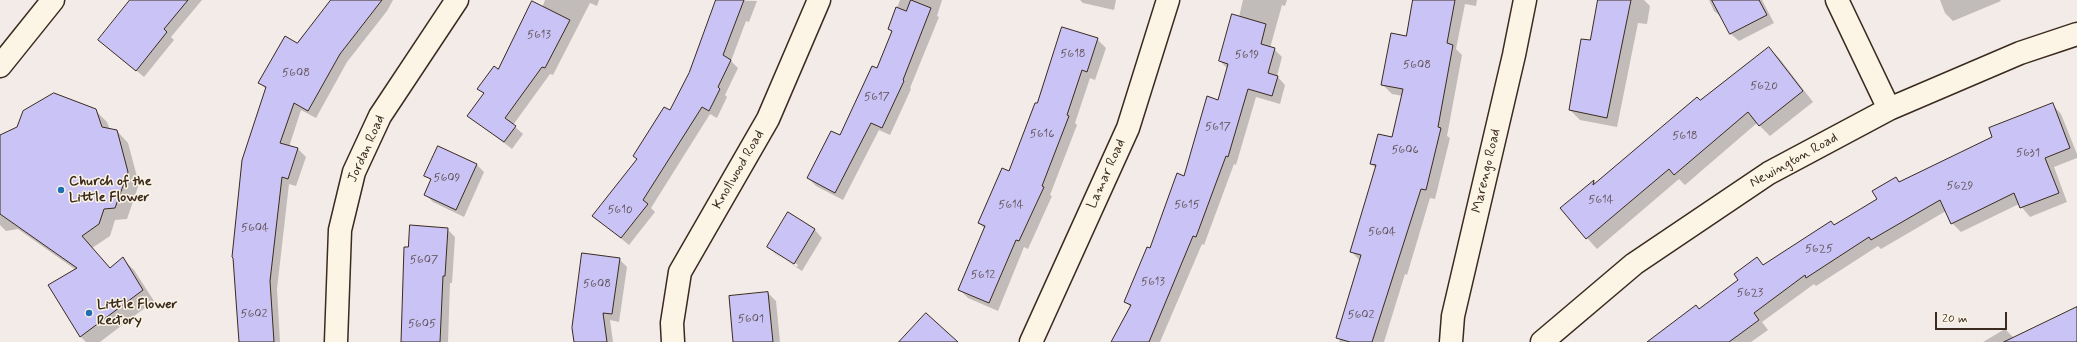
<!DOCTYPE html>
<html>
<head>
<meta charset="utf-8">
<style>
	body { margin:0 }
	#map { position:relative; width:2077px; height:342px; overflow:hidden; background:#f2ebe8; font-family:Mynerve,sans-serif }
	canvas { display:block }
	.scale { position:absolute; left:1935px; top:312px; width:72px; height:18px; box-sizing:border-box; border:2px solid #3b2a1e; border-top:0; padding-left:5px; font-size:12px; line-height:14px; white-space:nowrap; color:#3b2a1e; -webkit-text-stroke:3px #fcf5e5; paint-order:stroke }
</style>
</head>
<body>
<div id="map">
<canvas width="2077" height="342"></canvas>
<div class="scale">20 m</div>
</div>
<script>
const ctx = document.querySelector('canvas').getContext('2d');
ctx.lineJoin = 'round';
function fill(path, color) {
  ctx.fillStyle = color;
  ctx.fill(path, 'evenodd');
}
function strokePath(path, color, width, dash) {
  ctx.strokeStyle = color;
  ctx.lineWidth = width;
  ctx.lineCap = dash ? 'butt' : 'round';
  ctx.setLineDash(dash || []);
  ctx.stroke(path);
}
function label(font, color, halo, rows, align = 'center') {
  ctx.font = font + ' Mynerve,sans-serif';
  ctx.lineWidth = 3;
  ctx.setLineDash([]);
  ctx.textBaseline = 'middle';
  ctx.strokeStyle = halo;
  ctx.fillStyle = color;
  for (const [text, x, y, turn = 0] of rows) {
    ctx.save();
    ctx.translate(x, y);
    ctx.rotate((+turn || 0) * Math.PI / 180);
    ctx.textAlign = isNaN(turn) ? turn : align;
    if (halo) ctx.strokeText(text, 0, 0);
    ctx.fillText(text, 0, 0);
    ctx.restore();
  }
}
const shadow = new Path2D(`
	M134 0H202L171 37 174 40 144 77 99 40Z
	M332 0H393L387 11 347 62 316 118 301 110 289 147 298 149 306 157 296 186 289 184 277 289 280 342H240L266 89 260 83 298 44Z
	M545 0H599L597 6 590 3 553 75 550 74 513 125 523 134 512 149 469 116 484 94 479 89 498 70 542 8Z
	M718 0 757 1 749 22 746 21 731 61 738 68 725 95 727 97 717 118 710 114 651 208 655 212 629 245 594 216 637 160 634 156 670 112 690 73Z
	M900 0H942L937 16 939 17 910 88 911 89 890 135 879 130 843 200 816 186 808 178 840 137 878 69 892 32 889 29Z
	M1080 0H1116L1114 10 1083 3Z
	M1243 0H1287L1285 6 1282 5 1270 48 1274 49 1282 57 1277 76 1285 85 1280 104 1256 97 1236 165 1234 164 1204 245 1202 244 1160 342H1113L1131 307 1125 302 1219 101 1228 69 1220 61 1239 17Z
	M1414 0H1477L1476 6 1465 4 1456 49 1462 55 1447 136 1450 138 1435 199 1430 198 1407 275 1405 274 1384 342H1339L1340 340 1337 337 1360 261 1351 251 1376 168 1371 164 1392 138 1403 96 1392 94 1383 85 1406 37Z
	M1599 0H1644L1650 6 1647 24 1638 23 1617 127 1580 120 1570 110 1591 42Z
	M1709 0H1762L1774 23 1739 41 1731 34 1723 18 1714 11Z
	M1940 0H2000L2001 1 1953 21 1945 13Z
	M1097 39 1106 48 1095 80 1090 78 1075 123 1077 125 1050 195 1052 196 1028 249 1024 247 998 311 968 298 959 289 985 229 979 223 1009 173 1038 105Z
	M1769 48 1779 58 1813 102 1770 136 1757 123 1685 185 1679 179 1597 249 1561 209 1594 181 1596 184Z
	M2052 104 2061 114 2077 154V158L2054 167 2067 202 2030 217 2019 204 1961 232 1952 223 1946 211 1881 249 1878 246 1816 286 1814 284 1762 322 1768 330 1751 342H1649L1699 310 1739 280 1757 259 1764 266 1878 199 1896 178 1900 182 1993 137Z
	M95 110 107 122 110 130 117 131 128 143 139 184 127 219 115 220 110 236 92 248 111 269 123 259 134 270 154 301 100 342H86L81 337 50 285 76 270 18 229 6 231 0 225V139Z
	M439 147 477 165 484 172 464 217 433 202 426 195 431 181 426 175Z
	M788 213 815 230 822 238 802 271 776 254 768 247ZM775 251 798 265 797 267 775 254Z
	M447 229 455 237 452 283H450L448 342H402Z
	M619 259 627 267 619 322 610 320 613 342H575Z
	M768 293 776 301 780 342H734Z
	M2077 308V342H1983L2005 329 2014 338Z`);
const building = new Path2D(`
	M130 0H188L164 29 167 32 136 71 98 40Z
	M331 0H382L340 54 308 111 294 103 280 143 298 148 288 179 282 177 270 281 274 342H239L233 258 232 257 242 160 266 87 258 83 285 36 297 43Z
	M716 0H744L723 55 731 60 718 87 720 89 709 111 702 107 643 200 648 204 621 238 592 216 637 159 633 156 664 107 670 110 689 73Z
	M911 0 931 8 903 80 904 81 882 128 871 123 835 193 807 178 831 131 840 135 872 66 877 68 892 31 888 29 896 7 906 11Z
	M1413 0H1455L1447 43 1453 45 1438 127 1441 128 1426 190 1421 189 1372 342H1350L1336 338 1361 255 1350 252 1376 165 1370 164 1378 134 1392 137 1403 89 1381 85 1391 33 1406 36Z
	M1598 0H1631L1607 118 1569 110 1581 39 1590 40Z
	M1712 0H1759L1767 15 1730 34Z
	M532 1 570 20 545 68 542 67 505 118 516 126 504 142 467 116 484 93 477 89 494 66 498 69Z
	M1232 14 1266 24 1261 44 1275 48 1268 73 1278 76 1272 96 1248 89 1228 157 1226 156 1196 237 1193 236 1149 342H1111L1131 305 1124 302 1147 247 1150 248 1177 173 1184 176 1207 96 1218 100 1228 64 1219 61Z
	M1062 27 1098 38 1087 72 1082 70 1067 115 1069 116 1042 186 1044 187 1019 241 1016 240 989 303 958 290 985 226 978 223 1002 168 1009 171 1035 103H1037Z
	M1769 47 1803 91 1759 126 1748 112 1674 175 1669 169 1586 239 1560 208 1594 180 1593 185 1697 97 1700 100Z
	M54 93 96 109 102 127 117 130 128 172 115 208 104 209 99 224 82 236 110 268 123 257 143 290 80 337 48 285 77 268 0 214V135L17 127 23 111Z
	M2053 103 2070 148 2045 158 2059 193 2020 208 2014 193 1951 224 1940 200 1871 240 1869 237 1806 278 1805 275 1754 313 1759 320 1729 342H1647L1696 305 1699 309 1738 280 1734 274 1757 257 1763 265 1831 221 1834 225 1877 199 1872 191 1896 177 1899 182 1992 137 1989 128Z
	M438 146 477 164 456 210 424 195 431 179 424 176Z
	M788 212 815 229 794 264 767 247Z
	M410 225 448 228 445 276H443L440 342H401L404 247H408Z
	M582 253 620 258 612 314 603 313 607 342H574L572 328Z
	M768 292 773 342H733L729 296Z
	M2077 307V342H2004Z
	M926 313 958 342H899Z`);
const minor = new Path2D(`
	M1837 0 1889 109
	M0 66 53 0
	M336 342 340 230 354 172 380 116 457 0
	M673 342 672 323 680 272 768 119 819 0
	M1031 342 1128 128 1168 0
	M1451 342 1453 316 1514 55 1525 0
	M1542 342 1634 264 1769 173 1889 109 2020 53 2077 34`);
const markers = [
	[61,190,4,"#1f6fb2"],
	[89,313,4,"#1f6fb2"]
];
const numberNames = [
	["5613",539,35],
	["5618",1073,54],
	["5619",1247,55],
	["5608",1417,65],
	["5608",296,73],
	["5620",1764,86],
	["5617",877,97],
	["5617",1218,127],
	["5616",1042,134],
	["5618",1685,136],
	["5606",1405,150],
	["5631",2028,153],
	["5609",447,178],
	["5629",1960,186],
	["5614",1601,200],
	["5614",1011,205],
	["5615",1187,205],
	["5610",620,210],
	["5604",255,228],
	["5604",1382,232],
	["5625",1819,249],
	["5607",424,260],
	["5612",983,275],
	["5613",1153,282],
	["5608",597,284],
	["5623",1750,293],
	["5602",254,314],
	["5602",1361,315],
	["5601",751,319],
	["5605",422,324]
];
const streetNames = [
	["Jordan Road",367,149,-66],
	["Newington Road",1794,161,-29],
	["Knollwood Road",739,170,-60],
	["Marengo Road",1487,171,-77],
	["Lamar Road",1107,174,-66]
];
const poiNames = [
	["Church of the",69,182],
	["Little Flower",69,198],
	["Little Flower",97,305],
	["Rectory",97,321]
];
fill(shadow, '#0003');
fill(building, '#cac3f5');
strokePath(building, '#3b2a1e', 1);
strokePath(minor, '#3b2a1e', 25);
strokePath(minor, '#fcf5e5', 22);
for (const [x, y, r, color] of markers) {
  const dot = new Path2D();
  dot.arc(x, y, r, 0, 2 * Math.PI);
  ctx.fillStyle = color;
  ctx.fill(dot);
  strokePath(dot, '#fcf5e5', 1.5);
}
label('12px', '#5f5054', null, numberNames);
label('14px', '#3b2a1e', '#fcf5e5', streetNames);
label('bold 14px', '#3b2a1e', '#fcf5e5', poiNames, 'left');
</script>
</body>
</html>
